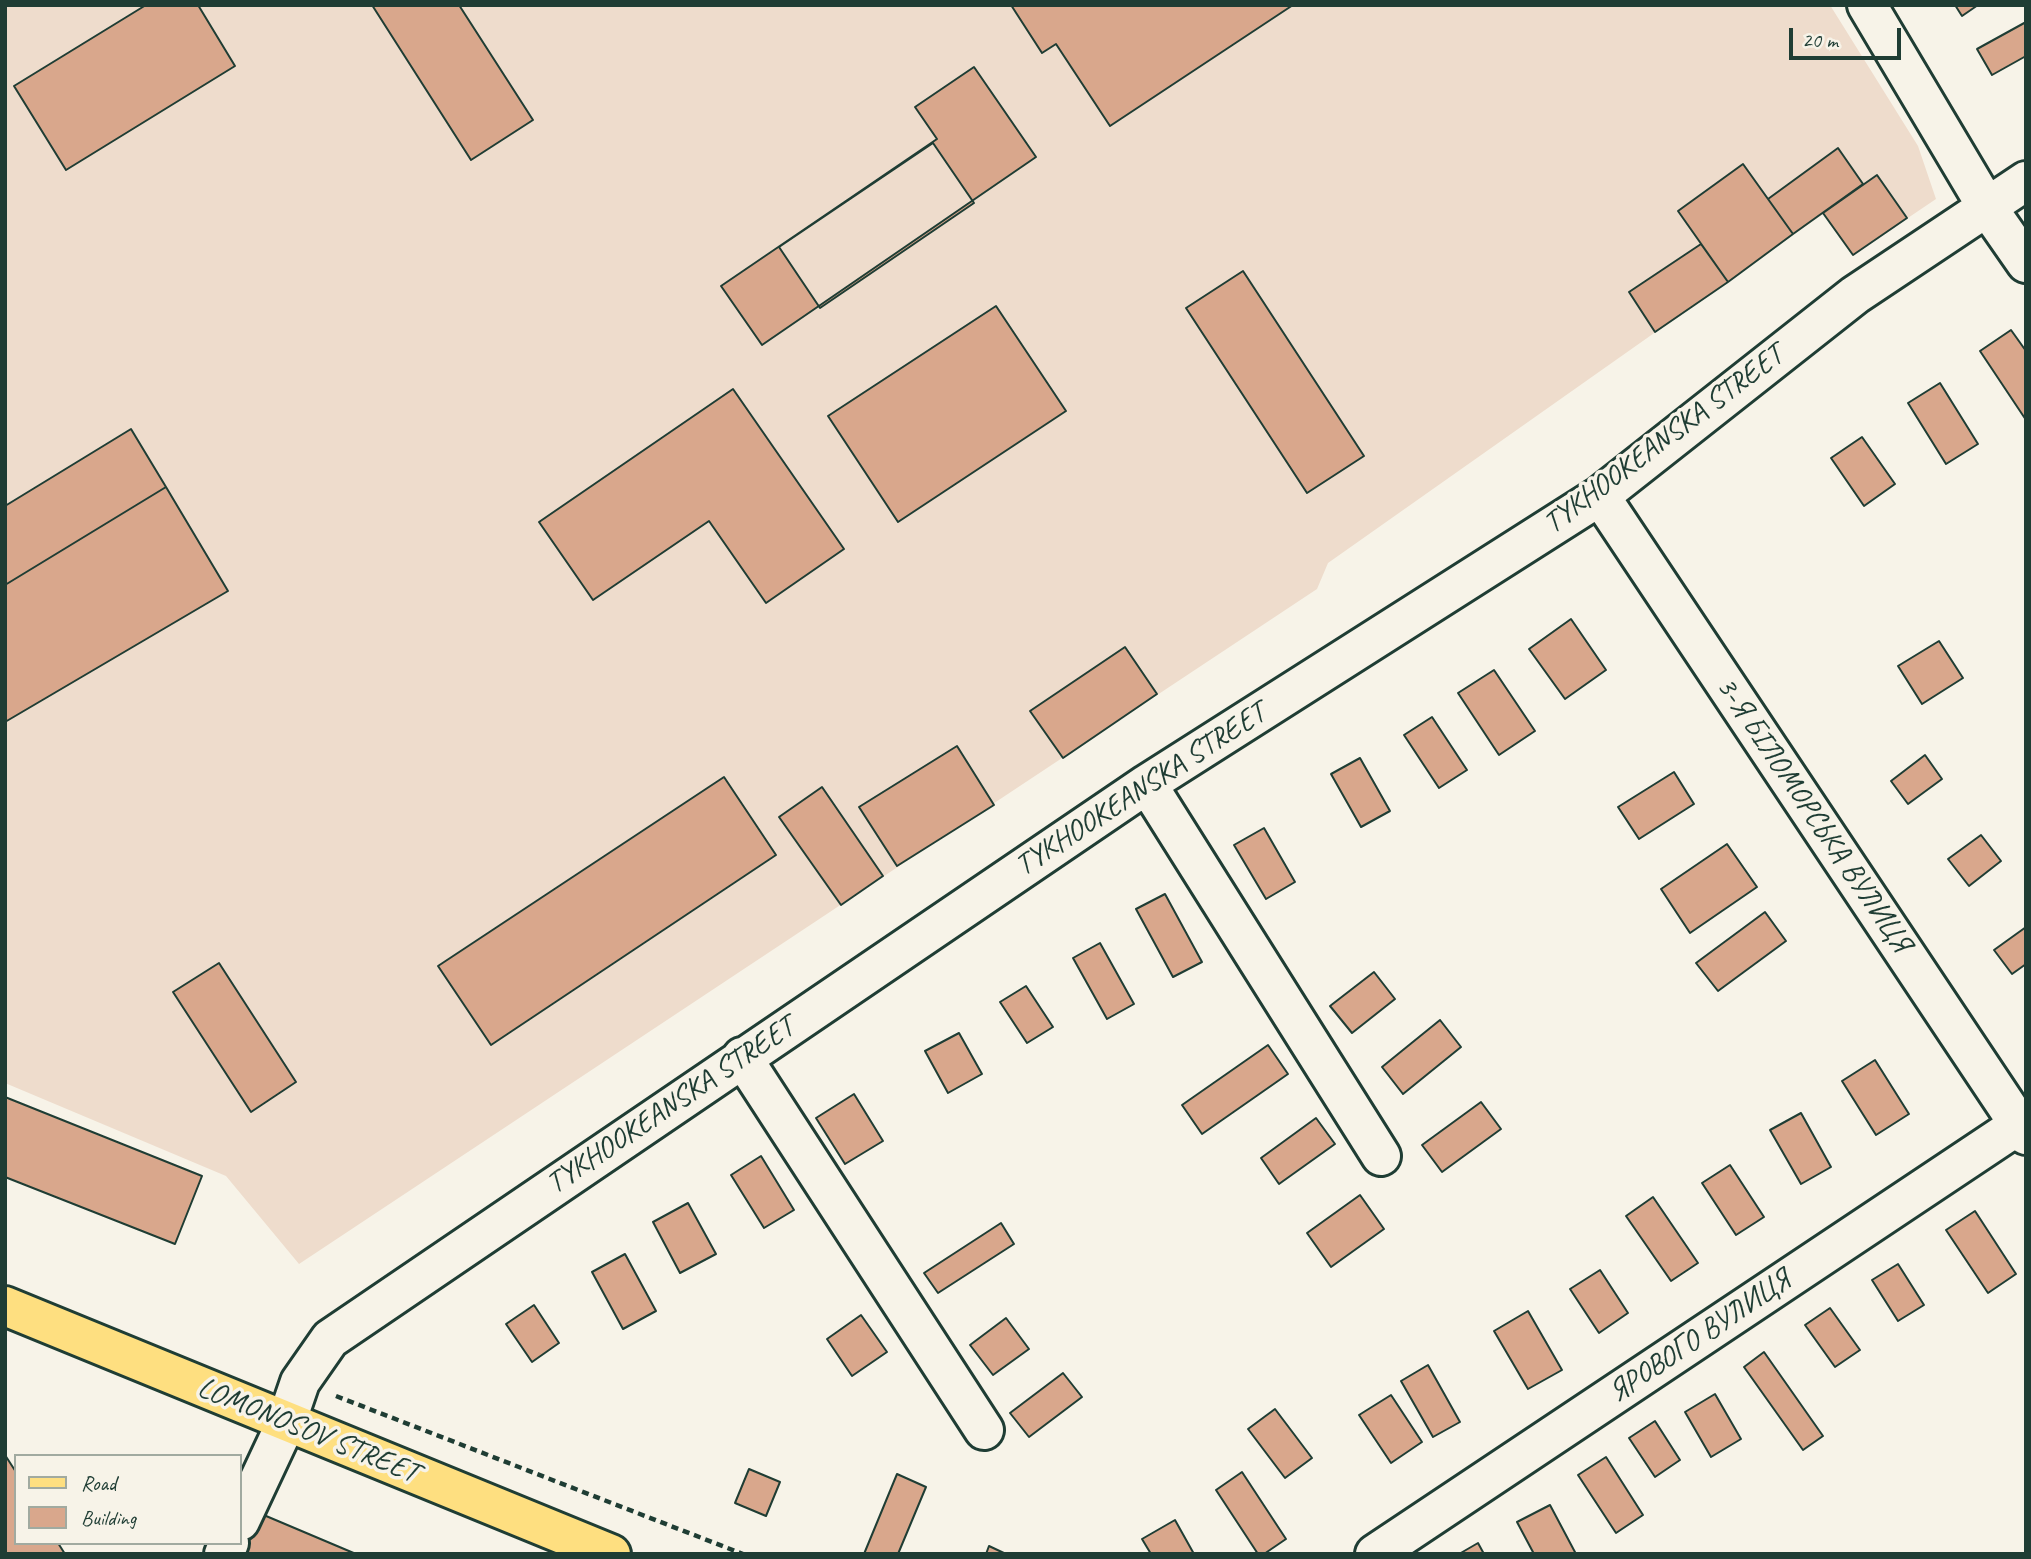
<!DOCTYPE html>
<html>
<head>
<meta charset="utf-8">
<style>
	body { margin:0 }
	#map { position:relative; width:2031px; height:1559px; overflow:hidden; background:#f7f3e8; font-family:Caveat,sans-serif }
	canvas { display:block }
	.frame { position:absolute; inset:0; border:7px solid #1f3d34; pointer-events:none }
	.legend { position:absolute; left:14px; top:1454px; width:228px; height:91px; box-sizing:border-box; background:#f7f3e8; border:2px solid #a1aaa0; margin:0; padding:9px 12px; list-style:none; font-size:21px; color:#1f3d34 }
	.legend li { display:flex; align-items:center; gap:14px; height:35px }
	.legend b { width:35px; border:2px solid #a1aaa0 }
	.scale { position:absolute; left:1789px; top:28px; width:112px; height:32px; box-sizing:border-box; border:4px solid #1f3d34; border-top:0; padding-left:9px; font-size:21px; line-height:24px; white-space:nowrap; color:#1f3d34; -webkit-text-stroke:5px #f7f3e8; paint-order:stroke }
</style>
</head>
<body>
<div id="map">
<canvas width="2031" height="1559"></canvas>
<div class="frame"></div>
<ul class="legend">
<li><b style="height:9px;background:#fedf80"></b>Road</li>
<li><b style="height:19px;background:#d9a78c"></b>Building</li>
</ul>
<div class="scale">20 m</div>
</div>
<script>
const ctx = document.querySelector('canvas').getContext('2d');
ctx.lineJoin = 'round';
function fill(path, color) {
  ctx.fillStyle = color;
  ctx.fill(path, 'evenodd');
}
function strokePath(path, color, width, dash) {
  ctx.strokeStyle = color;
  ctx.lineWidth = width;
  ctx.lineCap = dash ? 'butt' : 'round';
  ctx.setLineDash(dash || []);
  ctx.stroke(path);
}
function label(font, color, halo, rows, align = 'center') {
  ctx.font = font + ' Caveat,sans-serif';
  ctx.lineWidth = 7;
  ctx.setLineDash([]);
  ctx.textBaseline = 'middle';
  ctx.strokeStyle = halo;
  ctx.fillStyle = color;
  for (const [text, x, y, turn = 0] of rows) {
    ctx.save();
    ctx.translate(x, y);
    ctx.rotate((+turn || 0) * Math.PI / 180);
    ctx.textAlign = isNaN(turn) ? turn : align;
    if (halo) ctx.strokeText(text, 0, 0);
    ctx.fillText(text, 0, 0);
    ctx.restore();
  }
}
const built = new Path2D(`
	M5 5H1830L1918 146 1936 199 1853 255 1823 214 1328 563 1317 589 299 1264 226 1176 5 1083Z`);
const building = new Path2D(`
	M146 5H198L235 66 66 170 14 86Z
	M372 5H459L533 120 471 160Z
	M1011 5H1293L1110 126 1056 44 1042 53Z
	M1955 5H1978L1962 16Z
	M2026 22V56L1992 75 1977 49Z
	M974 67 1036 157 762 345 721 286 937 139 915 107Z
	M933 143 974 203 820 308 779 247Z
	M1838 148 1863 184 1793 234 1768 199Z
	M1743 164 1793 234 1728 282 1678 211Z
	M1877 175 1907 218 1853 255 1823 213Z
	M1701 244 1728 282 1655 332 1629 292Z
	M1243 271 1364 456 1307 493 1186 308Z
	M996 306 1066 411 898 522 828 416Z
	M2011 330 2026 351V420L1980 351Z
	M1940 383 1978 444 1946 464 1908 403Z
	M733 389 844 549 766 603 709 521 593 600 539 522Z
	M131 429 166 487 5 585V506Z
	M1862 437 1895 484 1864 506 1831 458Z
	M166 487 228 591 5 722V585Z
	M1571 619 1606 670 1565 699 1529 649Z
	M1939 641 1963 678 1922 704 1898 666Z
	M1125 647 1157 694 1063 758 1030 711Z
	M1494 670 1535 731 1499 755 1458 693Z
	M1432 717 1467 770 1439 788 1404 735Z
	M957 746 994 805 897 866 859 807Z
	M1925 755 1942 779 1908 804 1891 781Z
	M1360 758 1390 811 1361 827 1331 774Z
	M1674 772 1694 804 1639 839 1618 807Z
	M724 777 776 855 491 1045 438 966Z
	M822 787 883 876 841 905 779 817Z
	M1264 828 1295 882 1266 899 1234 845Z
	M1981 835 2001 861 1969 886 1948 859Z
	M1727 844 1757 887 1690 933 1661 889Z
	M1165 894 1202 962 1173 977 1136 909Z
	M1765 912 1786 941 1718 991 1696 963Z
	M2026 927V964L2012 974 1994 950Z
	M1100 943 1134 1004 1107 1019 1073 958Z
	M219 963 296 1082 251 1112 173 992Z
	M1374 972 1395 999 1352 1033 1330 1006Z
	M1026 986 1053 1027 1027 1043 1000 1002Z
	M1440 1020 1461 1047 1403 1094 1382 1067Z
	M959 1033 982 1074 948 1093 925 1051Z
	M1268 1045 1288 1074 1202 1134 1182 1105Z
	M1875 1060 1909 1114 1876 1135 1842 1081Z
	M854 1094 883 1141 845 1164 816 1118Z
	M5 1097 202 1176 175 1244 5 1177Z
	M1481 1102 1501 1129 1442 1172 1422 1145Z
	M1801 1113 1831 1167 1801 1184 1770 1130Z
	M1316 1118 1335 1144 1279 1184 1261 1158Z
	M761 1156 794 1210 764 1228 731 1175Z
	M1730 1165 1764 1217 1736 1235 1702 1183Z
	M1360 1195 1384 1229 1331 1267 1307 1233Z
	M1653 1197 1698 1263 1671 1281 1626 1216Z
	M688 1203 716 1254 680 1273 653 1222Z
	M1975 1211 2016 1274 1988 1293 1946 1230Z
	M1001 1223 1014 1244 938 1293 924 1273Z
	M625 1254 656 1311 623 1329 592 1272Z
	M1898 1264 1924 1305 1898 1321 1872 1280Z
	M1600 1270 1628 1313 1599 1333 1570 1289Z
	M534 1305 559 1343 532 1362 506 1324Z
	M1830 1308 1860 1350 1835 1367 1805 1325Z
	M1528 1311 1562 1370 1528 1389 1494 1331Z
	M861 1315 887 1352 852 1376 827 1339Z
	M1006 1318 1029 1349 993 1375 970 1345Z
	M1764 1352 1823 1436 1803 1450 1744 1367Z
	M1428 1365 1460 1422 1433 1437 1401 1381Z
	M1063 1373 1082 1397 1029 1437 1010 1413Z
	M1715 1394 1741 1439 1711 1457 1685 1412Z
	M1391 1395 1422 1442 1391 1463 1359 1415Z
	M1275 1409 1312 1458 1285 1478 1248 1429Z
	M1655 1421 1680 1460 1655 1477 1629 1438Z
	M5 1455 16 1472V1543H58L65 1554H5Z
	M1606 1457 1643 1515 1616 1533 1578 1475Z
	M749 1469 780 1482 766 1516 735 1503Z
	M1242 1472 1286 1539 1264 1554H1258L1216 1490Z
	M897 1474 926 1487 898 1554H864Z
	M1550 1505 1576 1554H1534L1517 1522Z
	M259 1513 356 1554H241Z
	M1175 1520 1194 1554H1151L1142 1539Z
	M1478 1543 1484 1554H1459Z
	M989 1546 1006 1554H986Z`);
const path = new Path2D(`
	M336 1396 743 1554`);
const minor = new Path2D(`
	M1867 5 1987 207 2026 263
	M1600 496 2026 1135
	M1147 784 1381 1156
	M742 1057 984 1430
	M240 1521 286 1423 300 1382 330 1339 1147 784 1600 496 1855 295 2026 181
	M224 1554 229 1543
	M1375 1554 2026 1120`);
const major = new Path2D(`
	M5 1306 611 1554`);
const streetNames = [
	["TYKHOOKEANSKA STREET",1664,440,-37],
	["TYKHOOKEANSKA STREET",1141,790,-33],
	["3-Я БІЛОМОРСЬКА ВУЛИЦЯ",1813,815,56],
	["TYKHOOKEANSKA STREET",671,1106,-34],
	["ЯРОВОГО ВУЛИЦЯ",1700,1337,-34],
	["LOMONOSOV STREET",308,1431,22]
];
fill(built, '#eedccc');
fill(building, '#d9a78c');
strokePath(building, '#1f3d34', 2);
strokePath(minor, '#1f3d34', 44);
strokePath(major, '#1f3d34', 44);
strokePath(path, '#1f3d34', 4.5, [7, 5]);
strokePath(minor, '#f7f3e8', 38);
strokePath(major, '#fedf80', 38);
label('30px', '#1f3d34', '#f7f3e8', streetNames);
</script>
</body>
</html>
